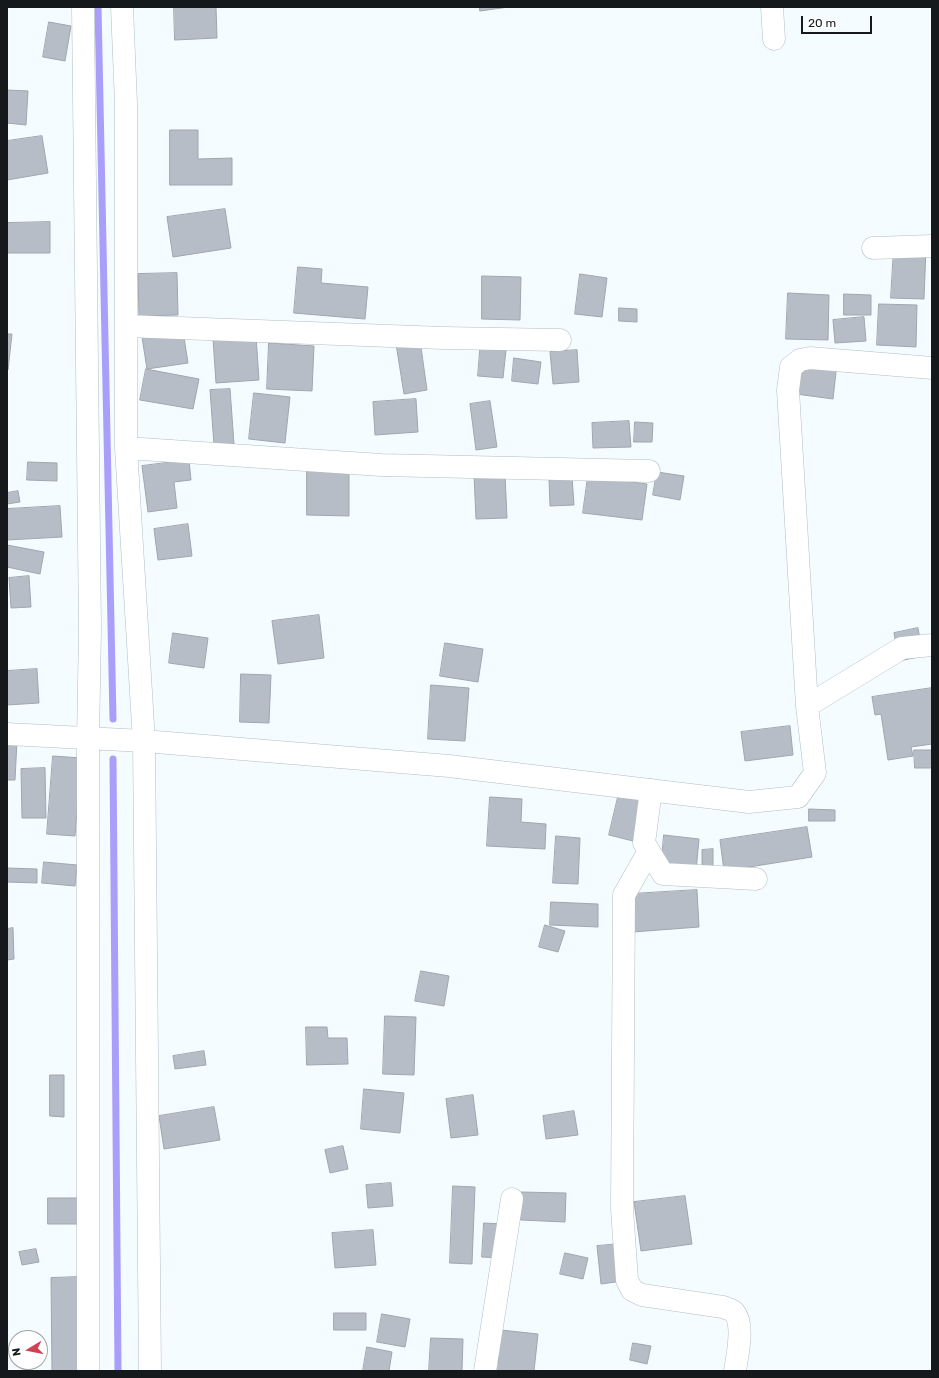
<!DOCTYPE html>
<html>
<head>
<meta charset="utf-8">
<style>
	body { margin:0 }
	#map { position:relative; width:939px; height:1378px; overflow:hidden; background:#f5fcff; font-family:Rubik,sans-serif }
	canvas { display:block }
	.frame { position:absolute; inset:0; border:8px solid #15191b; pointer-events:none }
	.north { position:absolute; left:8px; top:1330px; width:40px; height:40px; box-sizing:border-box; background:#fff; border:1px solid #a1a3a4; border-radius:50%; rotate:260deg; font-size:11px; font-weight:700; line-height:16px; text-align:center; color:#15191b }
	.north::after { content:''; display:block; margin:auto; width:14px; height:18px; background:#d24253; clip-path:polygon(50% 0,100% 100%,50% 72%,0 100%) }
	.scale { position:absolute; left:801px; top:16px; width:71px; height:18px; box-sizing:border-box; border:2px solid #15191b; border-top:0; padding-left:5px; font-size:12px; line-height:14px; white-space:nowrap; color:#15191b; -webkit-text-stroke:3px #fff; paint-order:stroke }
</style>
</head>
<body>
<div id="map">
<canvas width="939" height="1378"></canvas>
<div class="frame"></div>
<div class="north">N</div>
<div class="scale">20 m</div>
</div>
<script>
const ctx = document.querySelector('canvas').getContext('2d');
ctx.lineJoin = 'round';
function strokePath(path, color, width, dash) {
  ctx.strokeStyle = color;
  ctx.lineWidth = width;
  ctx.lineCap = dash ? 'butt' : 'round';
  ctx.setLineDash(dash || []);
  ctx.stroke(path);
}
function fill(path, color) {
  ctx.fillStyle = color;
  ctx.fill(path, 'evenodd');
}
const stream = new Path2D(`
	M98 7 113 719
	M113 759 118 1371`);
const building = new Path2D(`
	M174 7H216L217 38 175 40Z
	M480 7H509L480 11Z
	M49 22 71 26 65 61 43 57Z
	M7 90 28 91 26 125 7 123Z
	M170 130H198V159L232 158V185H170Z
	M42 136 48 173 7 180V141Z
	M225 209 231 248 173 257 167 217Z
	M50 222V253H7V223Z
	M894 247 926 248 924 299 891 298Z
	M298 267 322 269 321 283 368 287 365 319 294 313Z
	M177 273 178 315 139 316 138 274Z
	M580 274 607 278 602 317 575 314Z
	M482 276 521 277 520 320 482 319Z
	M788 293 829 295 828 340 786 339Z
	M844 294 871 295V315H844Z
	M879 304 917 305 916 347 877 345Z
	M619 308 637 309V322L619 321Z
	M864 317 866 341 835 343 833 320Z
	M183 331 188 363 147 369 142 337Z
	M7 334H12L8 370H7Z
	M256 336 259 380 216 383 213 339Z
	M481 339 507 341 503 378 478 376Z
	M420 340 427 390 404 394 396 344Z
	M269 343 314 346 312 391 267 389Z
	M577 350 579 382 553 384 550 352Z
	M514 358 541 362 538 384 512 381Z
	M800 358 837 363 833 399 796 394Z
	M146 369 199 379 193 409 140 400Z
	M230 389 234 444 214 445 210 390Z
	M254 393 290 397 285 443 249 439Z
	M416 399 418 432 375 435 373 402Z
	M490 401 497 447 476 450 470 404Z
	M629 421 631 447 593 448 592 423Z
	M635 422 653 423 652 442H634Z
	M189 460 191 480 174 482 177 508 148 512 142 466Z
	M28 462 57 463V481L27 480Z
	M589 469 632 475 631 482 647 484 642 520 583 513Z
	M307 470H349V516L307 515Z
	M657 472 684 476 680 500 653 495Z
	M505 474 507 518 476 519 474 475Z
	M572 477 574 505 550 506 549 479Z
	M18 491 20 502 7 504V493Z
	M60 506 62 537 7 540V509Z
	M188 524 192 556 158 560 154 529Z
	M7 545 44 552 40 574 7 567Z
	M29 576 31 607 11 608 9 578Z
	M319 615 324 658 278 664 272 621Z
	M918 628 923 656 899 661 894 633Z
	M173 633 208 638 204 668 169 663Z
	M445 643 483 649 478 682 440 676Z
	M37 669 39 703 7 705V671Z
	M241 674 271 675 269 723 240 722Z
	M431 685 469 688 465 741 428 739Z
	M932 688V744L911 747 913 756 888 760 881 714 875 715 872 697Z
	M790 726 793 755 745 761 741 732Z
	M7 740 17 741 15 780H7Z
	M914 750H932V768H915Z
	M53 756 81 758 75 836 47 834Z
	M45 768 46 818H22L21 769Z
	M619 793 647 799 637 842 609 835Z
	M490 797 522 799 521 822 546 824 545 849 487 846Z
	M809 809 835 810V821H809Z
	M807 827 812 857 724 871 720 840Z
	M664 835 699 839 696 872 661 869Z
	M556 836 580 838 578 884 553 883Z
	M713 849V868H702V850Z
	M44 862 77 865 75 886 42 883Z
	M7 868 37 869V883L7 882Z
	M697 890 699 927 633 932 631 894Z
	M551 902 598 904V927L550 925Z
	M545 925 565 931 558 952 539 947Z
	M13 928 14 959 7 960V929Z
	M421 971 449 976 444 1006 415 1001Z
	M385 1016 416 1017 414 1075 383 1074Z
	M306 1027H327L328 1038H347L348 1064 307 1065Z
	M204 1051 206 1065 175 1069 173 1056Z
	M50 1075H64V1117L50 1116Z
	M364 1089 404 1093 400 1133 361 1129Z
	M473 1095 478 1135 451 1138 446 1099Z
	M214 1107 220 1140 164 1149 159 1116Z
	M574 1111 578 1135 546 1139 543 1116Z
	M343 1146 348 1169 330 1173 325 1150Z
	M391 1183 393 1206 368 1208 366 1185Z
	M453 1186 475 1187 472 1264 450 1263Z
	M521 1192 566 1193 565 1222 521 1220Z
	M685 1196 692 1244 641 1251 634 1202Z
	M48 1198H80V1224H48Z
	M484 1223 503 1224 501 1258 482 1257Z
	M373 1230 376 1265 335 1268 332 1233Z
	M619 1244 623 1281 601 1284 597 1246Z
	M36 1249 39 1262 22 1265 19 1252Z
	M565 1253 588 1258 583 1279 560 1274Z
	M78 1277 79 1371H52L51 1278Z
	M334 1313H366V1330H334Z
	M382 1314 410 1319 405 1347 377 1342Z
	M501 1330 538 1334 534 1371H498Z
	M431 1338 463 1339 462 1371H429Z
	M633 1343 651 1346 647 1364 630 1360Z
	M367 1347 392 1352 389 1371H363Z`);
const minor = new Path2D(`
	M83 7 90 630 88 739V1371
	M122 7 126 104V448L144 741 150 1371
	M772 7 774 39
	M873 248 932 246
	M126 326 443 338 560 340
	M126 448 381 465 649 471
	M807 706 902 648 932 645
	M7 734 144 741 449 766 749 802 798 797 815 773 807 706 788 390 791 367 800 360 810 358 932 368
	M651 790 644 843 663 874 756 879
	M649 851 624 895 622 1209 627 1280 632 1290 642 1295 723 1307C726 1308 732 1310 734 1312 745 1325 737 1356 735 1371
	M485 1371 512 1199`);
strokePath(stream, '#a99ef9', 7);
fill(building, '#b7bdc6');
strokePath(building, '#a0a6af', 1);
strokePath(minor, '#b2bdc2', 23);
strokePath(minor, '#fff', 22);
</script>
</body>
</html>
